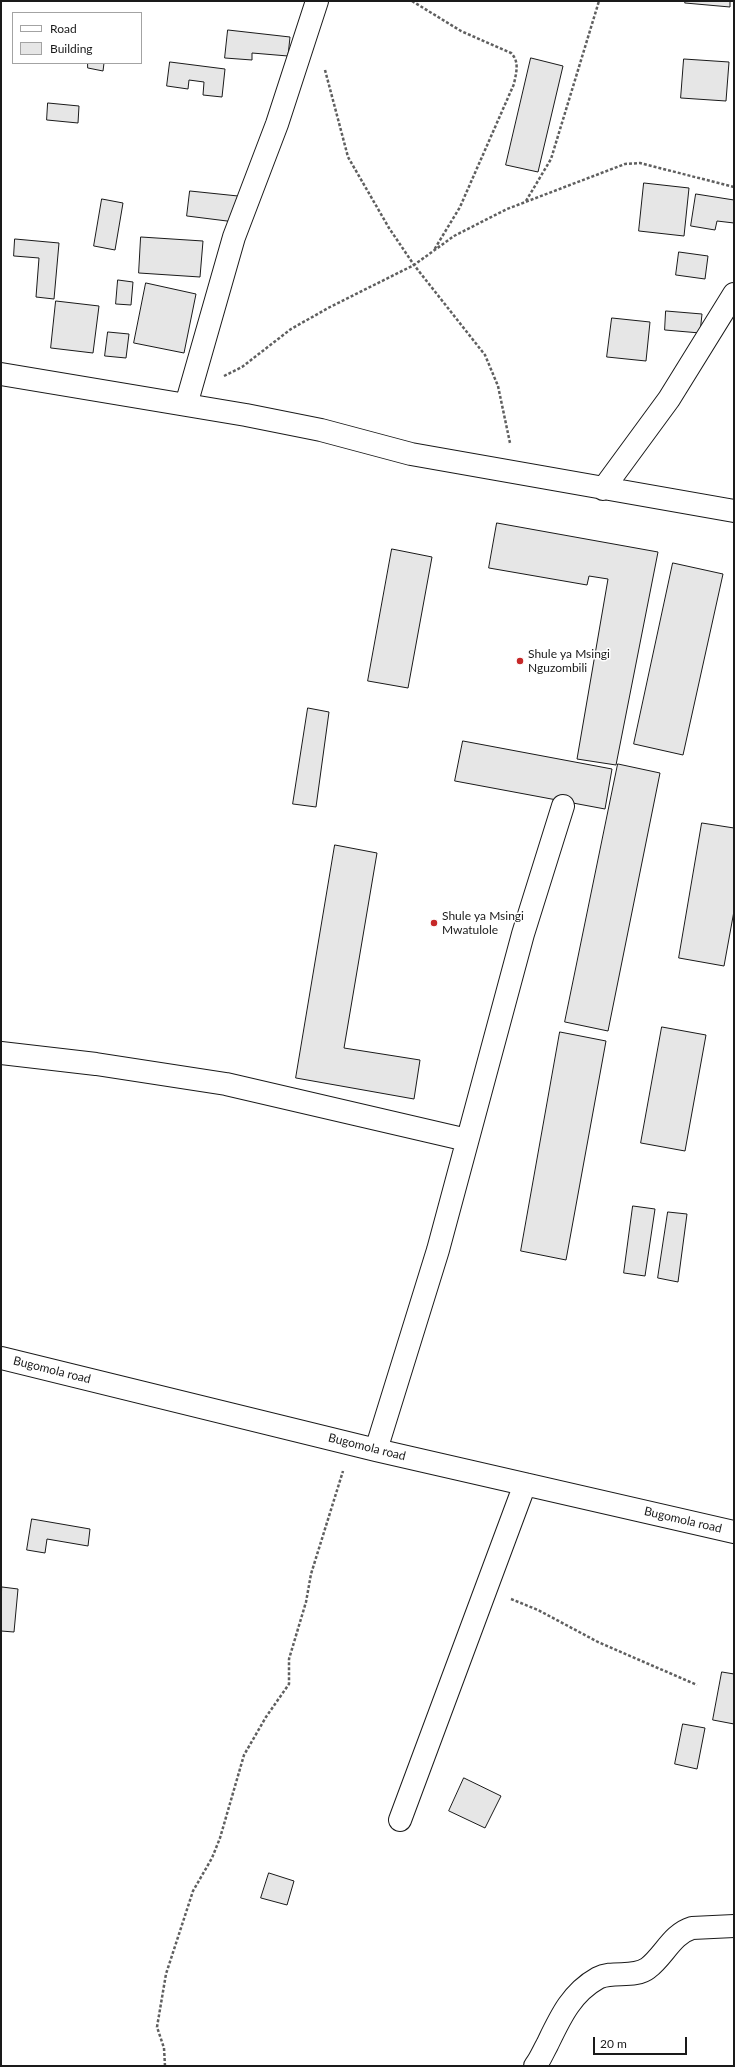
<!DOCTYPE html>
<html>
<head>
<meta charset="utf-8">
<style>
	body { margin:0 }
	#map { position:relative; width:735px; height:2067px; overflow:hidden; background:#fff; font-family:Lato,sans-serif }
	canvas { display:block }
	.frame { position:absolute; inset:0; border:2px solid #1a1a1a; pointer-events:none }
	.legend { position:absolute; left:12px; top:12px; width:130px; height:52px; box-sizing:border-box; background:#fff; border:1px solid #a3a3a3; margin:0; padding:5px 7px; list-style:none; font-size:12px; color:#1a1a1a }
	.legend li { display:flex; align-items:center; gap:8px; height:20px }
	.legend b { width:20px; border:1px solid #a3a3a3 }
	.scale { position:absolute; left:593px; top:2037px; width:94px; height:18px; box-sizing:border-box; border:2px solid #1a1a1a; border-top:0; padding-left:5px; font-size:12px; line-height:14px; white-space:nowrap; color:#1a1a1a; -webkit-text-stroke:3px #fff; paint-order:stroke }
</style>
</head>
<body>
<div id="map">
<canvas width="735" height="2067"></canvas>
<div class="frame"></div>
<ul class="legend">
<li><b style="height:5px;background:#fff"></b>Road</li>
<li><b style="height:11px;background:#e6e6e6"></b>Building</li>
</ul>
<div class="scale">20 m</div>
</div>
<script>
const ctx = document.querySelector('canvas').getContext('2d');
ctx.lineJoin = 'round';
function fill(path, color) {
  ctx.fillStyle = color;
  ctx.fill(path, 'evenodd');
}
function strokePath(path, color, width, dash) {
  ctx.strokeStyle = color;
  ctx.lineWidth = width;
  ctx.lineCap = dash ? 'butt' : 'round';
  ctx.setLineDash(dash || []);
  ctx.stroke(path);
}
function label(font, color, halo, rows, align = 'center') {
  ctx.font = font + ' Lato,sans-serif';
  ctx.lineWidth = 3;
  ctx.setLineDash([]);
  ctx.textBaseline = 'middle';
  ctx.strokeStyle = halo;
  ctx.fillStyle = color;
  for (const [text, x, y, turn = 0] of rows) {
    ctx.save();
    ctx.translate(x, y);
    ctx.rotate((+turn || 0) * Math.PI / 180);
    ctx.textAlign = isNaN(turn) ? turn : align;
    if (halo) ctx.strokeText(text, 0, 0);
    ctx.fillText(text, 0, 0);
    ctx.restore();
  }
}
const building = new Path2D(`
	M686 1H730V7L685 3Z
	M228 30 290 37 288 56 252 53V60L225 58Z
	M531 58 563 66 538 172 506 165Z
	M684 59 729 62 726 101 681 98Z
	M170 62 225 69 222 97 203 95 204 82 189 80 188 89 167 86Z
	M88 63H104L103 71 88 68Z
	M48 103 79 106 78 123 47 120Z
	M644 183 689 188 684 236 639 231Z
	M190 191 238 196 235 222 187 216Z
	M696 194 734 200V223L717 221 715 230 691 226Z
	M102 199 123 203 115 250 94 246Z
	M141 237 203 241 200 277 139 273Z
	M15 239 59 243 54 299 36 297 39 258 14 256Z
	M679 252 708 256 705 279 676 275Z
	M118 280 133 282 131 305 116 304Z
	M146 283 196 294 184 353 134 343Z
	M56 301 99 306 93 353 51 348Z
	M666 311 702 314 700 333 665 330Z
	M612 318 650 322 646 361 607 357Z
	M108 332 129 334 126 358 105 356Z
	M497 523 658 552 616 765 577 759 608 579 589 576 587 585 489 568Z
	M392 549 432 557 408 688 368 681Z
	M673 563 723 574 683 755 634 744Z
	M308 708 329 712 316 807 293 804Z
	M463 741 612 769 605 809 455 781Z
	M618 764 660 773 608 1031 565 1022Z
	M702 823 734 828V911L724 966 679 958Z
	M335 845 377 853 344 1048 420 1060 414 1099 296 1078Z
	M662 1027 706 1035 685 1151 641 1143Z
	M560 1032 606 1041 566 1260 521 1251Z
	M633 1206 655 1209 645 1276 624 1273Z
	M668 1212 687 1214 678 1282 658 1278Z
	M32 1519 90 1529 88 1546 47 1539 45 1553 27 1550Z
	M2 1587 18 1589 14 1632 1 1631Z
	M722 1672 734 1674V1724L713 1720Z
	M683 1724 705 1728 697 1769 675 1764Z
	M464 1778 501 1796 485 1828 449 1811Z
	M269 1873 294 1881 287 1905 261 1898Z`);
const path = new Path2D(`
	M412 1 461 31 511 53C520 62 516 73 514 84L460 207 434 250
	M325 70 348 157 389 228 414 265 485 355 498 386 510 443
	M526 201 551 159 599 1
	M224 376 242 367 291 329 330 307 414 265 454 236 507 209 625 164 640 163 734 187
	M511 1599 538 1610 598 1642 697 1685
	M165 2066 164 2048 157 2027 166 1974 193 1891 212 1858 220 1838 244 1755 266 1717 289 1684V1659L306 1602 311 1574 343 1471`);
const minor = new Path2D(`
	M1 374 246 415 321 430 411 454 734 511
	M186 405 234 237 277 124 317 1
	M603 489 669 399 734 294
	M1 1053 96 1064 226 1084 467 1140
	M1 1358 376 1450 734 1532
	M376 1450 438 1250 523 934 563 806
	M400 1820 525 1484
	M535 2066C540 2060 543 2052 547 2045 560 2018 571 1993 598 1978 613 1970 634 1979 648 1968 664 1956 672 1934 692 1928L734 1926`);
const markers = [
	[520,661,4,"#c62828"],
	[434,923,4,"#c62828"]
];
const poiNames = [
	["Shule ya Msingi",528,654],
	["Nguzombili",528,668],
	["Shule ya Msingi",442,916],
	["Mwatulole",442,930]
];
const streetNames = [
	["Bugomola road",52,1370,14],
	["Bugomola road",367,1447,14],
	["Bugomola road",683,1520,13]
];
fill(building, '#e6e6e6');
strokePath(building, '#1a1a1a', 1);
strokePath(minor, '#1a1a1a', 24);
strokePath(path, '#5f5f5f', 2.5, [3, 2]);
strokePath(minor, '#fff', 22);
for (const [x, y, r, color] of markers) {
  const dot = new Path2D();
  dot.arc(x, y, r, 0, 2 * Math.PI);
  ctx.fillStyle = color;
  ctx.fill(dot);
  strokePath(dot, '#fff', 1.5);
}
label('12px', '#1a1a1a', '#fff', poiNames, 'left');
label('12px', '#1a1a1a', '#fff', streetNames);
</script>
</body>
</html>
